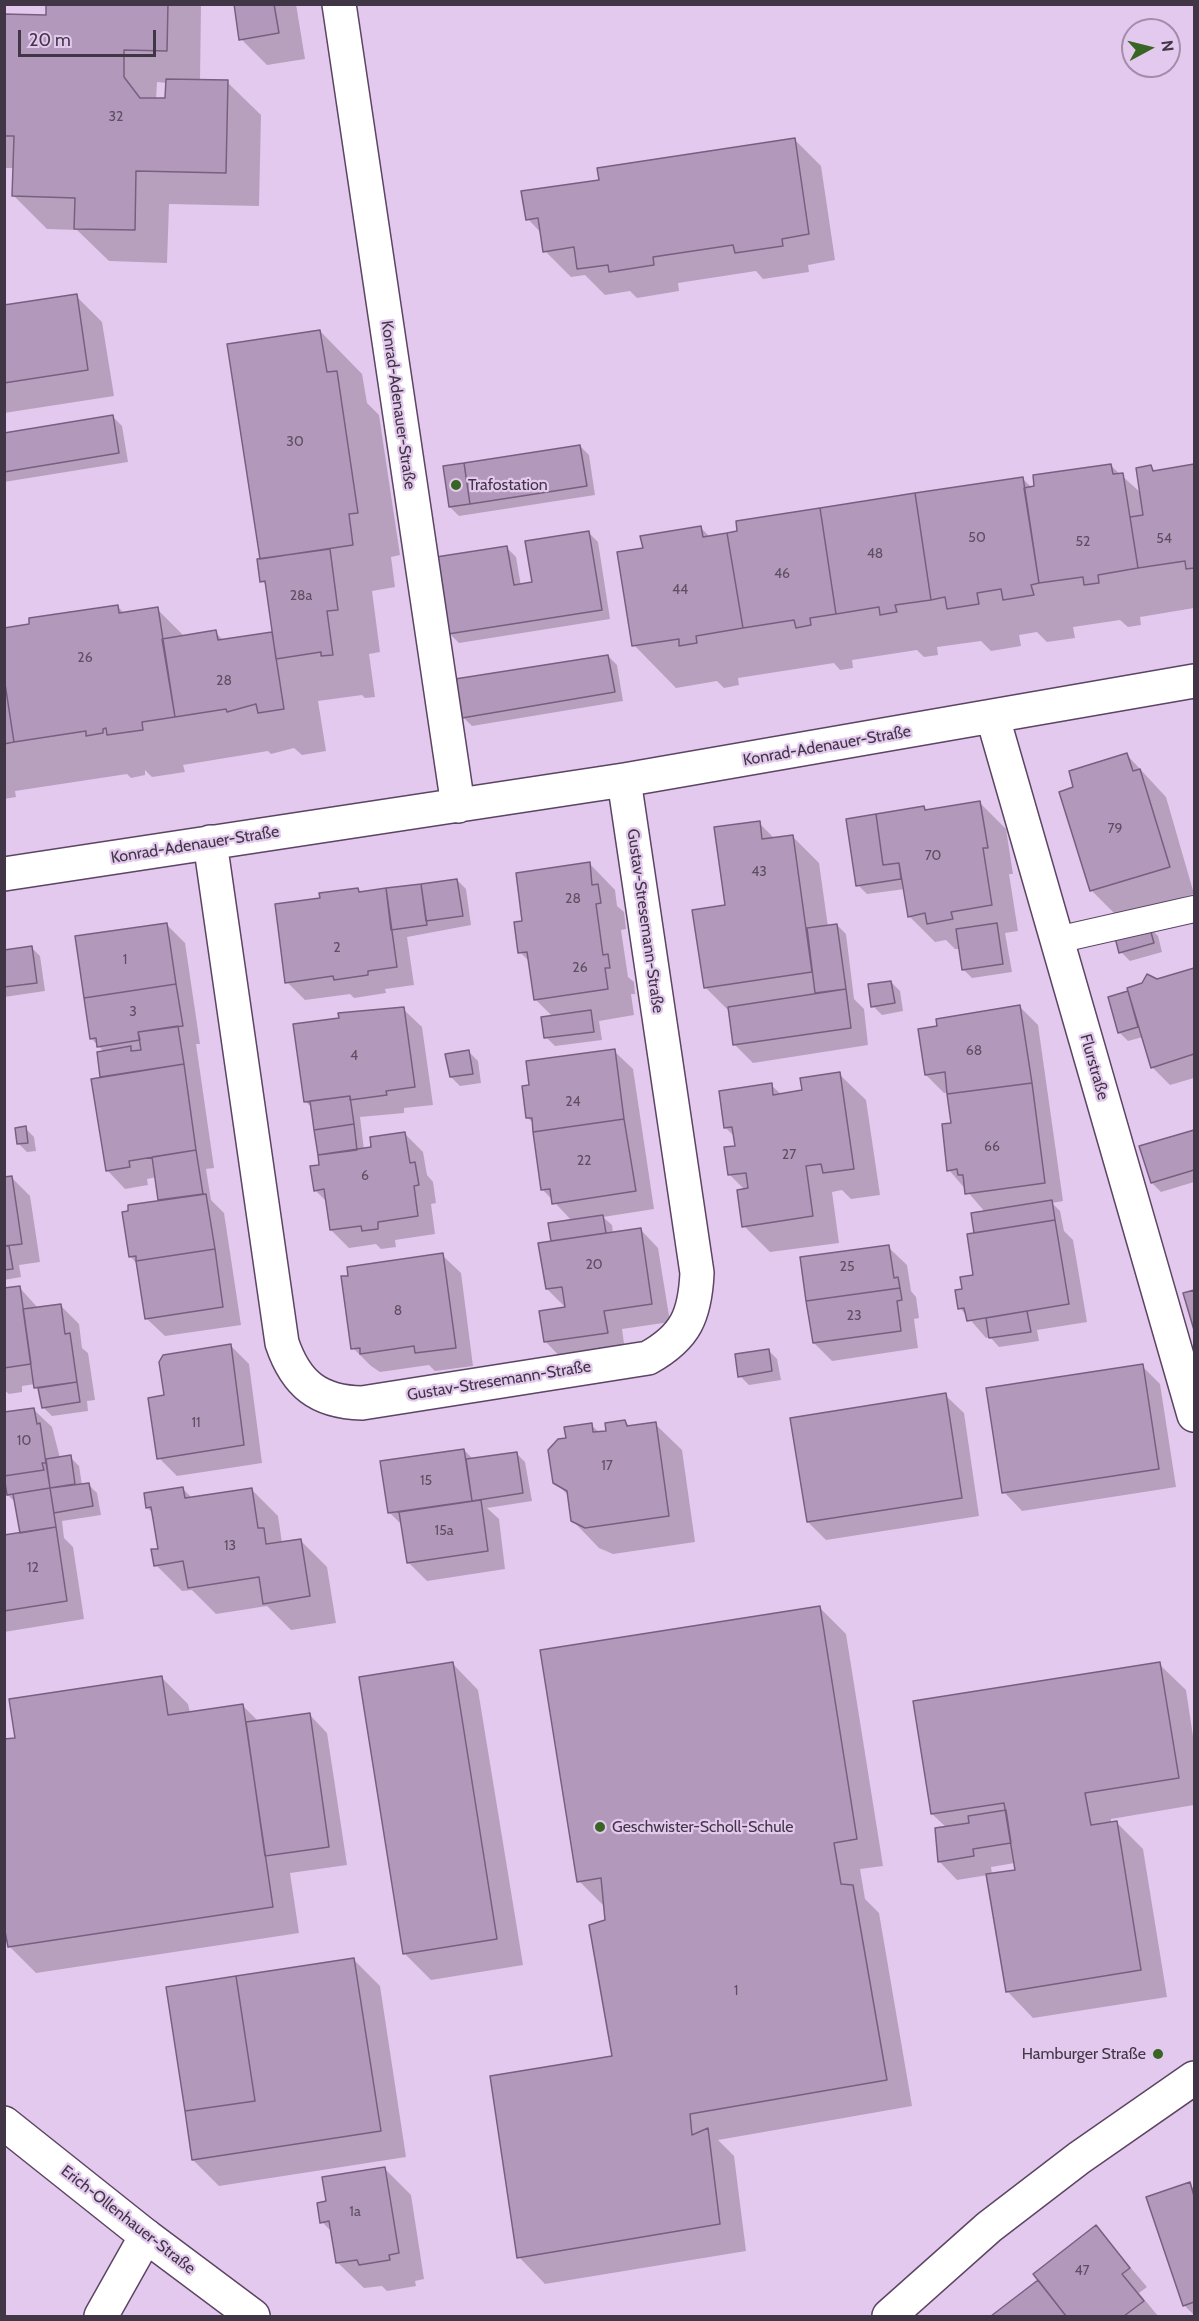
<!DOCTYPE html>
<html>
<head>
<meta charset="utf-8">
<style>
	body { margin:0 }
	#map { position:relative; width:1199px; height:2321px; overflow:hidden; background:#e4c9ee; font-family:Cabin,sans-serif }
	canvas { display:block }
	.frame { position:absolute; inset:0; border:6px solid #413645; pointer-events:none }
	.north { position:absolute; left:1121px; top:18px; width:60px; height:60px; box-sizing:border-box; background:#e4c9ee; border:2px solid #a38eaa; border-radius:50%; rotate:83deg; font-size:16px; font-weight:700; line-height:24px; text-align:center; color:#413645 }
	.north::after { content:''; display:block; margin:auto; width:21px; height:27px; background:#386523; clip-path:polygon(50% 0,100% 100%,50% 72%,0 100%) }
	.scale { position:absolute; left:18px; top:30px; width:138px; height:27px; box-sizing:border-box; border:3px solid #413645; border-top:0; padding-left:8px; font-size:18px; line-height:21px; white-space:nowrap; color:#413645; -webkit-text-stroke:4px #e4c9ee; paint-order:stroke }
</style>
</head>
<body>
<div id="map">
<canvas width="1199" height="2321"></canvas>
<div class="frame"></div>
<div class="north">N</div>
<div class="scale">20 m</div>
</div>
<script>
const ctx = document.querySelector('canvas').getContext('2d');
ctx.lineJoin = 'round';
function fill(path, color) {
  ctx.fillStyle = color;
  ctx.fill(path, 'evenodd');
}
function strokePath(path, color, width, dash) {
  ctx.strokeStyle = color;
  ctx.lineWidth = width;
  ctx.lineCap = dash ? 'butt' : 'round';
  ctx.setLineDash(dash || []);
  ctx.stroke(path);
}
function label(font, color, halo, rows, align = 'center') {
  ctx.font = font + ' Cabin,sans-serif';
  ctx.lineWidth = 4.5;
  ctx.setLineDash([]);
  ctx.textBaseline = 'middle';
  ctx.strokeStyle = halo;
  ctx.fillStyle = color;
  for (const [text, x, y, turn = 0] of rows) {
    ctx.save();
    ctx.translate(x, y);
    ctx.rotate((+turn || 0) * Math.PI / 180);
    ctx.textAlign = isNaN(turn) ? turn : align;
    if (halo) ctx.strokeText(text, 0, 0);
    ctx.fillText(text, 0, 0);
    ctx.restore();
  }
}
const shadow = new Path2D(`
	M48 4H201L200 81 227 82 261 115 259 206 169 204 167 263 109 261 77 230 47 229 14 196 15 168H4V15L48 16ZM157 82 167 83 166 100H156Z
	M235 4H296L305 59 267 65 241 39Z
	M794 139 821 166 835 260 808 265 809 272 763 279 756 271 678 283 679 291 637 298 630 291 605 295 585 275 571 277 545 251 542 234 528 219Z
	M76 296 102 322 114 396 4 413V307Z
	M320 331 362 374 367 403 379 415 400 555 391 557 395 587 372 591 380 652 369 654 375 697 365 698 362 695 318 701 326 751 302 755 294 748 271 754 268 751 183 765 185 772 152 777 145 770V775L131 778 127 774 15 791 16 797 4 799V630L117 606 125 614 157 609 185 637 215 632 224 641 273 633 267 586 262 581V561Z
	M113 417 122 426 128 462 4 482V434Z
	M580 446 589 455 595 495 459 516 450 507Z
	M1110 465 1141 493 1151 467 1156 472 1194 466V608L1140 617 1141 625 1128 627 1120 620 1073 627 1075 638 1047 642 1037 632 1019 635 1021 646 991 651 981 641 937 647 938 655 924 657 917 650 852 660 853 668 840 670 834 663 738 678 739 685 724 688 717 681 676 688 634 645 644 549 701 528 710 537 1022 478 1032 488Z
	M589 533 598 542 610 619 459 643 450 634 507 548 516 557 521 586 534 583Z
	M608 656 617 665 623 701 472 726 463 717Z
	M1127 755 1166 797 1194 894 1118 917 1091 890 1075 788Z
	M979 802 1006 829 1013 874H1009L1018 931 1005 933 1012 972 972 978 963 969 960 949H955L946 940 935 942 909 916 905 889 867 894 858 885 924 808 927 811Z
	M759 823 775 839 792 836 819 863 828 927 837 925 846 934 854 999 864 1009 868 1045 753 1063 735 1045 730 1012 705 987 727 906Z
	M589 863 615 890 617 906 624 912 626 929 621 930 628 977 634 982 635 994H631L634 1015 599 1021 602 1040 555 1046 546 1037 553 1017 536 1000 530 962 520 952 524 922Z
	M457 880 466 889 471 925 407 937 414 985 385 989 386 993 354 998 350 994 305 1000 287 982 322 900 358 890 361 893Z
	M166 924 185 943 200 1044H196L214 1168 206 1169 211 1200 224 1213 241 1325 165 1336 146 1318 138 1265 130 1256 162 1202 157 1177 147 1179 148 1185 125 1189 107 1170 98 1053 104 1052 91 1038Z
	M1149 927 1158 936 1162 952 1130 961 1121 952Z
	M31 947 40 956 45 991 4 997V951Z
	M1194 969V1078L1170 1085 1152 1067 1143 1037 1128 1041 1119 1032 1110 998Z
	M891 982 900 991 903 1011 882 1015 873 1006Z
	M1020 1007 1038 1025 1063 1201 1052 1203 1060 1211 1064 1231 1073 1240 1087 1322 1037 1330 1039 1341 999 1347 990 1337 986 1338 960 1308 964 1290 975 1276 978 1234 985 1212 949 1170 952 1124 949 1092 944 1093 926 1075Z
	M403 1009 422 1027 433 1105 404 1108V1113L360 1117 364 1150 405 1134 423 1152 427 1175 433 1182 436 1203 431 1204 435 1234 395 1240 396 1247 381 1249 376 1244 349 1248 331 1230 327 1202 315 1190 321 1166 313 1109 305 1101Z
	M614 1051 633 1069 654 1209 603 1217 612 1225 613 1233 640 1229 658 1248 670 1322 622 1329 625 1351 563 1360 545 1341 567 1309 547 1289 552 1242 549 1224 572 1221 543 1190 534 1124 528 1118 531 1086Z
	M469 1052 478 1061 481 1083 460 1086 451 1077Z
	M839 1074 866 1100 880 1195 851 1199 842 1190 832 1192 839 1243 770 1252 744 1226 745 1190 730 1175 737 1147 736 1138 725 1127 771 1085 782 1095 803 1092Z
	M25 1128 34 1137 36 1151 27 1152 18 1143Z
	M1194 1131V1182L1161 1192 1152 1183 1141 1147Z
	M12 1178 30 1196 40 1262 19 1265 21 1277 4 1280V1179Z
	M888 1247 907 1265 911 1291 916 1297 919 1318 914 1319 918 1348 832 1361 814 1343Z
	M442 1255 461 1273 473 1366 435 1371 429 1365 380 1372 371 1366 353 1348Z
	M19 1287 38 1308 60 1305 79 1324 82 1348 88 1353 95 1400 87 1401 88 1411 52 1416 43 1407 41 1393 35 1384 22 1386V1392L9 1394 4 1390V1290Z
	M231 1346 249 1364 262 1463 177 1476 159 1458 165 1396Z
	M768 1350 777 1359 781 1380 749 1385 740 1376Z
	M1142 1366 1160 1384 1176 1487 1022 1511 1004 1492Z
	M945 1395 964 1413 979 1516 826 1540 808 1522Z
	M33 1409 52 1427 60 1458 70 1457 79 1466 82 1485 88 1484 97 1493 101 1515 62 1521 64 1538 73 1547 84 1619 4 1632V1537L21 1534 16 1503 9 1496H4V1413Z
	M625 1421 630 1427 655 1424 682 1450 695 1542 613 1554 599 1548 573 1521 569 1496 555 1482 568 1439 591 1425 600 1433 608 1432Z
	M464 1450 473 1459 516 1453 525 1462 532 1501 487 1508 499 1519 505 1569 427 1581 408 1562 403 1526 389 1512Z
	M183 1489 193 1499 251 1489 278 1516 282 1543 300 1540 327 1567 336 1623 291 1630 267 1606 216 1614 192 1590 182 1591 156 1565 159 1550 153 1514 147 1507Z
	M819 1607 846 1634 883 1866 860 1869 865 1899 879 1913 912 2106 718 2140 734 2156 746 2251 545 2284 519 2257 614 2058 606 1908 579 1881Z
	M452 1663 478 1690 523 1965 431 1980 404 1953Z
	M1159 1664 1186 1690 1194 1743V1805L1111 1819V1823H1117L1143 1849 1167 1997 1033 2018 1007 1991 988 1875 957 1880 939 1861 947 1828 932 1814ZM1015 1863 1016 1871 992 1875 991 1867Z
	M162 1678 188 1704 190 1713 242 1705 259 1722 309 1714 327 1733 347 1865 290 1873 299 1933 36 1973 9 1946 4 1929V1741L16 1739Z
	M353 1959 380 1986 406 2157 219 2186 193 2160Z
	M384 2168 411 2195 424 2279 415 2281 416 2286 387 2291 382 2286 364 2288 337 2262 333 2233 322 2222Z
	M1189 2184 1194 2189V2315L1184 2305Z
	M1096 2227 1147 2287 1139 2293 1158 2316H993L1040 2280Z`);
const building = new Path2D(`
	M46 4H168L167 51 124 50V77L140 98H165L166 79 228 80 226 173 136 171 135 230 74 229 75 198 12 196 14 136H4V14L46 15Z
	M234 4H274L279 33 239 40Z
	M795 138 809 234 782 239 783 246 735 253 733 245 653 257 654 265 609 272 608 265 577 269 574 247 543 252 538 218 526 220 521 191 599 180 597 168Z
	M77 294 88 370 4 383V305Z
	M320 330 327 372 337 371 358 513 349 514 353 545 260 559 227 344Z
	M113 415 119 453 4 472V433Z
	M580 445 587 486 470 504 464 463Z
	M464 463 470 504 449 507 443 466Z
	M1111 464 1113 474 1123 473 1138 568 1098 575 1099 583 1084 585 1083 577 1039 583 1024 488 1034 486 1033 475Z
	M1194 464V568L1186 569 1185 561 1138 568 1130 517 1143 515 1136 468 1151 465 1153 471Z
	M1023 477 1039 583 1031 585 1034 595 1003 600 1001 589 977 593 979 604 947 609 945 597 931 600 915 493Z
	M915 493 931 600 895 605 897 612 880 615 879 607 836 614 820 508Z
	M820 508 836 614 810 618 811 625 796 628 794 620 743 628 727 533 737 531 736 521Z
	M701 526 703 537 727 533 743 628 696 636 697 643 679 646V639L632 646 617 552 643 548 640 536Z
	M589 531 602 610 448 634 436 557 507 546 514 585 532 582 525 541Z
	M330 549 338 610 327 611 333 655 321 656V652L276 659 265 581 260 582 257 559Z
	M118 605 119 613 158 607 175 717 142 722 143 730 107 735 106 728 103 729V733L86 736V731L14 742 4 677V628L29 624V618Z
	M216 630 218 640 272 632 284 709 258 713 256 704 227 712 226 709 175 717 162 639Z
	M608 655 615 692 462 718 455 679Z
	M4 677 14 742 4 744Z
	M1127 753 1133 771 1140 769 1170 867 1090 891 1059 792 1073 787 1069 771Z
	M980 801 988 848H983L992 905 951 912 953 919 927 924 925 913 908 917 899 863 883 865 876 814 924 806 925 810Z
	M876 814 883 865 899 863 901 879 856 886 846 819Z
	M760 821 762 839 793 835 812 972 704 988 692 910 725 905 714 827Z
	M590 862 592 885 598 884 601 903 596 904 603 955 608 954 610 968H605L608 989 534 1000 527 952 518 953 514 922 522 921 516 873Z
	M457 879 463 916 426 921 421 884Z
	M421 884 427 925 391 930 386 888Z
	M358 888 359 892 386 888 397 967 368 971V975L334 980 333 976 285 983 275 904 320 898 319 893Z
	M167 923 176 984 84 998 75 936Z
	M997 923 1003 964 962 970 956 929Z
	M837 924 846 989 815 993 807 928Z
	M1149 925 1154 943 1119 953 1114 934Z
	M32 946 37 983 4 987V950Z
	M1194 968V1054L1151 1068 1127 988 1142 983 1147 974 1157 979Z
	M891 981 895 1003 871 1007 868 984Z
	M176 984 183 1026 138 1032 140 1040 97 1047 96 1038 90 1039 84 998Z
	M846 989 851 1028 733 1045 728 1007Z
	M1128 991 1138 1027 1118 1033 1108 997Z
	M1020 1005 1032 1083 947 1094 945 1072 925 1075 918 1029 937 1026 936 1019Z
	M404 1007 415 1087 386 1091 387 1095 350 1100V1096L304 1102 293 1024 339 1018 338 1013Z
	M591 1010 594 1032 544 1038 541 1017Z
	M178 1026 184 1064 100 1077 97 1052 131 1046V1051L141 1050 138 1032Z
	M615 1049 624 1119 533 1132 532 1118H526L522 1086 529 1085 526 1061Z
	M469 1050 473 1074 450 1077 445 1054Z
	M184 1064 196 1150 129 1161 130 1167 106 1171 91 1079Z
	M840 1072 854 1169 823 1173 821 1164 806 1166 813 1216 742 1227 737 1190 748 1188 746 1173 728 1175 724 1147 735 1146 732 1127 724 1128 719 1091 772 1083 773 1095 802 1090 800 1078Z
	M1032 1083 1045 1183 965 1194 963 1175H958L957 1169 947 1171 942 1124 951 1123 947 1094Z
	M350 1096 354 1124 314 1130 310 1101Z
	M624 1119 636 1191 552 1204 550 1189 541 1190 533 1132Z
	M354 1124 357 1150 318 1155 314 1130Z
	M26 1126 28 1143 17 1144 15 1128Z
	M1194 1130V1170L1151 1183 1139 1146Z
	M405 1132 410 1163 415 1162 419 1185 414 1186 418 1216 378 1222V1229L362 1231 361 1226 330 1230 324 1189 314 1191 310 1166 319 1165 318 1155 371 1147 370 1137Z
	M196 1150 203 1194 158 1200 152 1157Z
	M12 1176 22 1244 4 1246V1177Z
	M206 1194 215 1249 136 1261V1256L129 1257 122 1212 128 1211V1205Z
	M1052 1200 1055 1220 974 1233 971 1213Z
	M603 1215 606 1233 551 1241 548 1223Z
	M1055 1220 1069 1304 967 1321 964 1308 958 1309 955 1290 962 1289 960 1277 973 1275 967 1234Z
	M641 1228 652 1304 604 1311 608 1333 544 1342 539 1311 565 1307 562 1287 546 1289 538 1243Z
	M889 1245 894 1278 898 1277 900 1288 806 1301 800 1257Z
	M4 1246H9L13 1269 4 1270Z
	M215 1249 223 1307 145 1319 136 1261Z
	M443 1253 456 1348 415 1353 414 1346 360 1354V1348L351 1349 341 1276H348L347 1267Z
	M20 1286 31 1364 4 1368V1288Z
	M900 1288 902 1300 897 1301 901 1331 813 1343 806 1301Z
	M1194 1290V1330L1183 1293Z
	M61 1304 65 1334 70 1333 77 1382 34 1388 23 1309Z
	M1027 1311 1031 1332 989 1338 986 1318Z
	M231 1344 244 1445 157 1459 148 1398 164 1395 159 1362 163 1355Z
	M769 1349 772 1371 738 1377 735 1354Z
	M1143 1364 1159 1469 1002 1493 986 1388Z
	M77 1382 80 1402 42 1408 38 1388Z
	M946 1393 962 1498 807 1522 790 1418Z
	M34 1408 37 1424 40 1423 46 1463H42L44 1470 4 1476V1412Z
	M625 1420 627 1426 656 1422 669 1516 585 1528 571 1521 567 1491 553 1483 548 1450 558 1439 566 1438 564 1427 592 1423 593 1432 606 1431 605 1423Z
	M464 1449 472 1501 388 1513 380 1461Z
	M517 1452 523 1493 472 1501 466 1459Z
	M71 1455 75 1484 50 1488 46 1459Z
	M42 1463H46L50 1488 7 1495 4 1476 44 1470Z
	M89 1483 93 1506 54 1513 50 1488Z
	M183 1487 185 1498 252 1488 258 1528H264L266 1544 301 1539 310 1596 263 1604 259 1577 188 1588 183 1561 154 1566 151 1549H158L151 1507 146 1508 144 1493Z
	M50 1488 56 1527 20 1533 13 1494Z
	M481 1500 488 1551 407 1563 399 1512Z
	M56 1527 67 1601 4 1611V1535Z
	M820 1606 857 1839 834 1843 841 1884 853 1885 887 2080 690 2114 692 2135 708 2128 720 2224 517 2258 490 2076 612 2056 589 1925 605 1920 601 1878 577 1882 540 1650Z
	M453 1662 497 1939 403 1954 359 1677Z
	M1160 1662 1179 1778 1085 1793 1091 1825 1117 1821 1141 1970 1006 1992 986 1874 1015 1870 1004 1803 931 1814 913 1701Z
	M162 1676 168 1715 243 1704 273 1907 8 1947 4 1926V1739L15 1738 9 1699Z
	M310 1713 329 1847 265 1856 246 1722Z
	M1006 1810 1011 1843 973 1849 974 1856 938 1862 935 1828 969 1823 968 1816Z
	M354 1958 381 2131 192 2160 185 2111 255 2101 236 1976Z
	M236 1976 255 2101 185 2111 166 1987Z
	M385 2167 399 2253 389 2255 390 2260 359 2265 357 2260 336 2263 329 2221 320 2223 317 2203 326 2201 322 2177Z
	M1190 2182 1194 2196V2302L1183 2306 1146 2197Z
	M1096 2225 1130 2268 1122 2274 1144 2301 1124 2316H1066L1033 2274Z
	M1038 2280 1066 2316H991Z`);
const lane = new Path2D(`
	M1057 940 1194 909`);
const street = new Path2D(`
	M339 4 458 806
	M993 718 1194 1415
	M210 842 282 1343C296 1384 318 1402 362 1403L648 1358C686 1337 695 1315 697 1273L624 780
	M4 874 624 780 1194 681
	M101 2316 146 2236`);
const secondary = new Path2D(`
	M4 2123 146 2236 253 2316
	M889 2316 989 2227 1079 2158 1194 2078`);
const markers = [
	[456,485,6,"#386523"],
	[600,1827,6,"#386523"],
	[1158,2054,6,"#386523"]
];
const numberNames = [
	["32",116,117],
	["30",295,442],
	["50",977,538],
	["54",1164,539],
	["52",1083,542],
	["48",875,554],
	["46",782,574],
	["44",680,590],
	["28a",301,596],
	["26",85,658],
	["28",224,681],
	["79",1115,829],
	["70",933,856],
	["43",759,872],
	["28",573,899],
	["2",337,948],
	["1",125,960],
	["26",580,968],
	["3",133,1012],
	["68",974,1051],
	["4",354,1056],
	["24",573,1102],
	["66",992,1147],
	["27",789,1155],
	["22",584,1161],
	["6",365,1176],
	["20",594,1265],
	["25",847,1267],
	["8",398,1311],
	["23",854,1316],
	["11",196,1423],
	["10",24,1441],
	["17",607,1466],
	["15",426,1481],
	["15a",444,1531],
	["13",230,1546],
	["12",33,1568],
	["1",736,1991],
	["1a",355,2212],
	["47",1082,2271]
];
const streetNames = [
	["Konrad-Adenauer-Straße",398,405,82],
	["Konrad-Adenauer-Straße",827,746,-10],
	["Konrad-Adenauer-Straße",195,845,-9],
	["Gustav-Stresemann-Straße",645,921,82],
	["Flurstraße",1094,1067,74],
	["Gustav-Stresemann-Straße",499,1381,-9],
	["Erich-Ollenhauer-Straße",128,2220,38]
];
const poiNames = [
	["Trafostation",468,485],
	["Geschwister-Scholl-Schule",612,1827],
	["Hamburger Straße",1146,2054,"right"]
];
fill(shadow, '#0003');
fill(building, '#b298bb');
strokePath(building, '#785f80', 1.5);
strokePath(lane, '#5c4564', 28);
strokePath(street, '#5c4564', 36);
strokePath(secondary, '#5c4564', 36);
strokePath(lane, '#fff', 26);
strokePath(street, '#fff', 33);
strokePath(secondary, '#fff', 33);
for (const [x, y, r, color] of markers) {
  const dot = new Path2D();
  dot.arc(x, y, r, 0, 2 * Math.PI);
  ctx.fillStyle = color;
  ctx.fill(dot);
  strokePath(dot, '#e4c9ee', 2);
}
label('14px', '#5d4e62', null, numberNames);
label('16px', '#413645', '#e4c9ee', streetNames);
label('16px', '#413645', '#e4c9ee', poiNames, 'left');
</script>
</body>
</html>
